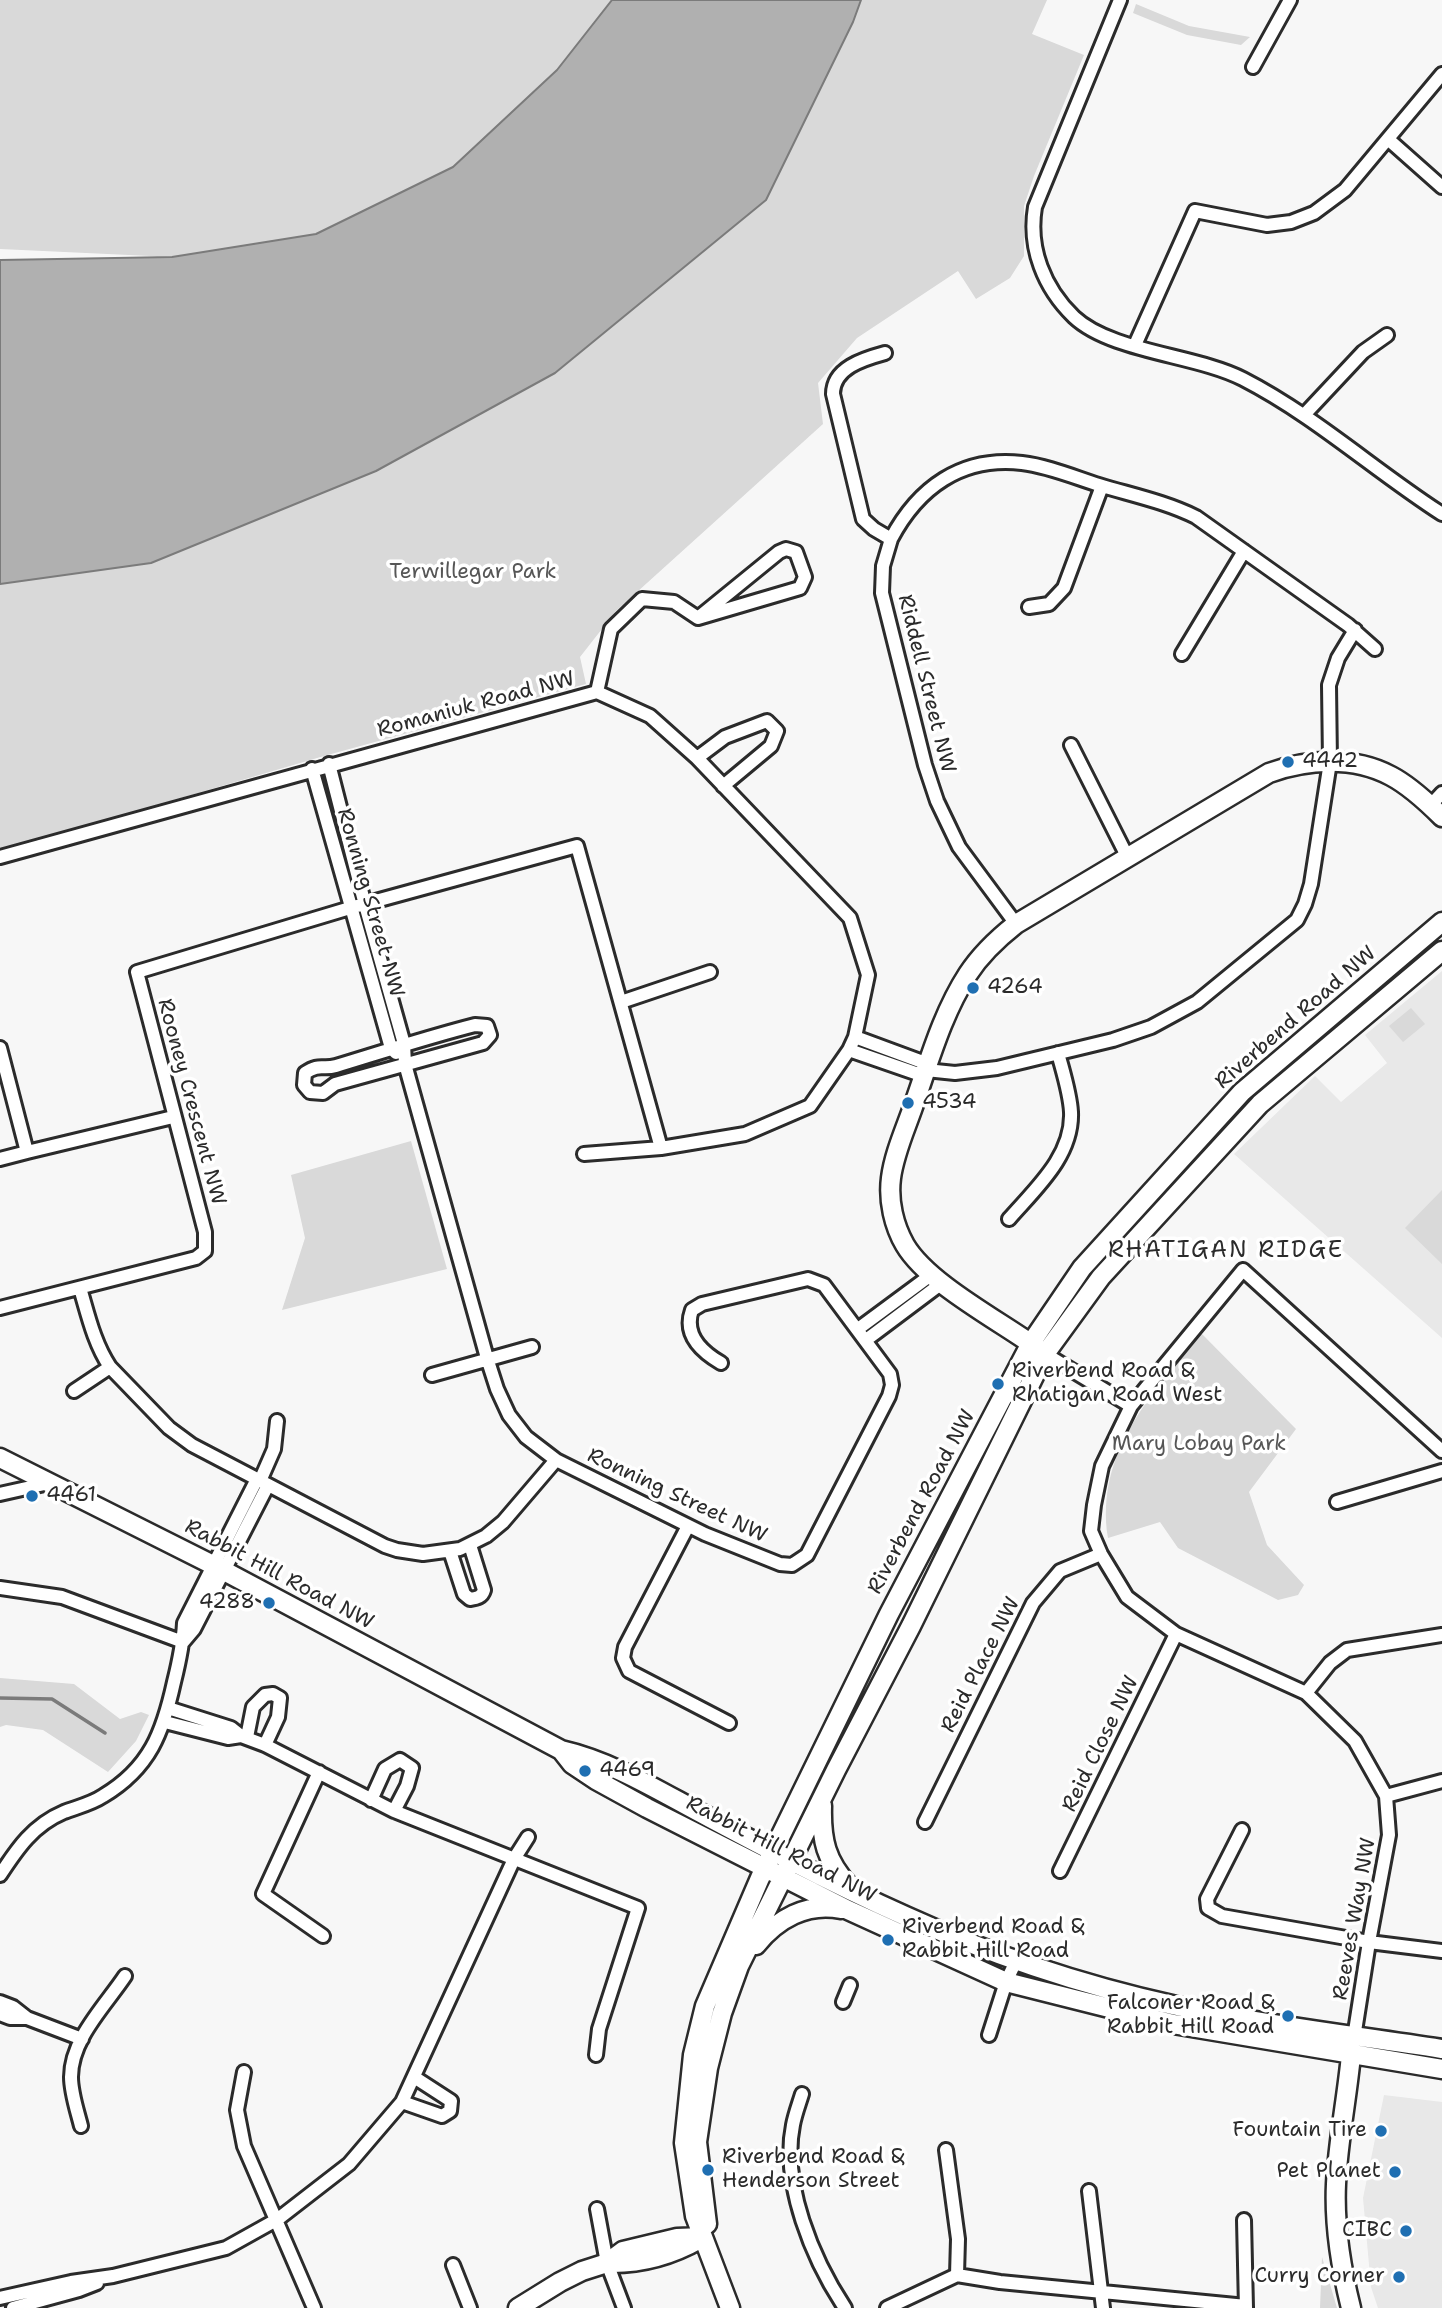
<!DOCTYPE html>
<html>
<head>
<meta charset="utf-8">
<style>
	body { margin:0 }
	canvas { display:block; background:#f7f7f7 }
</style>
</head>
<body>
<canvas width="1442" height="2308"></canvas>
<script>
const ctx = document.querySelector('canvas').getContext('2d');
ctx.lineJoin = 'round';
function fill(path, color) {
  ctx.fillStyle = color;
  ctx.fill(path, 'evenodd');
}
function strokePath(path, color, width, dash) {
  ctx.strokeStyle = color;
  ctx.lineWidth = width;
  ctx.lineCap = dash ? 'butt' : 'round';
  ctx.setLineDash(dash || []);
  ctx.stroke(path);
}
function label(font, color, halo, rows, align = 'center') {
  ctx.font = font + ' "Shantell Sans",sans-serif';
  ctx.lineWidth = 7;
  ctx.setLineDash([]);
  ctx.textBaseline = 'middle';
  ctx.strokeStyle = halo;
  ctx.fillStyle = color;
  for (const [text, x, y, turn = 0] of rows) {
    ctx.save();
    ctx.translate(x, y);
    ctx.rotate((+turn || 0) * Math.PI / 180);
    ctx.textAlign = isNaN(turn) ? turn : align;
    if (halo) ctx.strokeText(text, 0, 0);
    ctx.fillText(text, 0, 0);
    ctx.restore();
  }
}
const built = new Path2D(`
	M1442 971V1338L1234 1154 1315 1076 1341 1102 1387 1063 1365 1035Z
	M1384 2095 1442 2102V2308H1378L1371 2287 1363 2198Z`);
const green = new Path2D(`
	M0 0H612L557 70 453 167 316 234 172 257 0 249Z
	M861 0H1047L1032 34 1084 55 1034 176 1024 206V256L1010 278 976 299 958 271 857 338 818 383 823 424 616 611 580 657 586 684 324 756 0 851V584L151 563 376 471 853 22Z
	M1136 4 1189 26 1250 37 1241 45 1187 35 1133 13Z
	M1411 1008 1425 1024 1403 1042 1389 1026Z
	M411 1141 447 1269 282 1310 305 1238 291 1175Z
	M1442 1190V1264L1405 1228Z
	M1201 1333 1296 1429 1249 1492 1267 1545 1304 1585 1298 1595 1278 1600 1178 1548 1160 1522 1108 1538C1095 1453 1151 1395 1201 1333Z
	M0 1678 74 1684 120 1719 141 1712 149 1715 136 1741 108 1772 43 1730 6 1725 0 1727Z
	M1322 2257 1337 2308H1320Z`);
const water = new Path2D(`
	M612 0H861L853 22 766 200 555 373 376 471 151 563 0 584V260L172 257 316 234 453 167 557 70Z`);
const stream = new Path2D(`
	M0 1698 52 1699 105 1733`);
const street = new Path2D(`
	M1120 0 1035 207C1028 248 1044 288 1074 317 1111 352 1197 355 1243 379 1315 416 1375 471 1442 514
	M1253 67 1290 0
	M1389 140 1442 187
	M1135 345 1195 211 1267 225 1291 222 1314 213 1345 190 1442 74
	M885 353C863 359 833 368 833 394L863 519 874 529 891 539 883 566 882 593 925 765 937 801 959 847 1016 924
	M1304 415 1363 352 1387 335
	M891 539C918 488 961 456 1022 463 1048 466 1074 477 1099 485 1132 495 1166 502 1196 517L1348 625 1375 649
	M1029 607 1049 604 1064 588 1102 486
	M1182 654 1244 551
	M597 692 611 629 642 599 674 602 698 618 800 588 805 577 796 552 786 549 779 552 698 618
	M1071 745 1127 856
	M697 758 725 737 767 721 777 731 771 746 723 786
	M329 764 365 905 404 1044 405 1064 487 1358 497 1389 509 1415 526 1437 556 1460 705 1534 780 1564 792 1565 807 1555 889 1396 892 1385 890 1374 824 1285 808 1279 702 1304 692 1310C683 1335 702 1352 721 1363
	M312 769 391 1048 396 1053
	M1430 806 1442 793
	M0 857 597 692 650 716 697 758 850 918 868 975 855 1037 849 1050 810 1106 745 1134 661 1148 577 846 350 908 137 972 205 1232V1251L196 1258 0 1308
	M621 1002 710 972
	M475 1025 487 1026 490 1035 483 1043 335 1084 323 1093 310 1092 304 1085 305 1073C320 1063 322 1070 336 1066 382 1052 428 1037 475 1025Z
	M855 1037 928 1064
	M0 1048 27 1152 173 1117
	M849 1050 924 1076
	M926 1070 955 1073 997 1068 1113 1040 1151 1027 1197 1002 1297 920 1305 904 1311 884 1330 762 1329 685 1338 658 1355 630
	M584 1154 661 1148
	M0 1159 27 1152
	M1009 1219C1035 1189 1073 1156 1071 1112 1070 1093 1063 1072 1058 1053
	M80 1288C88 1315 94 1343 110 1367L169 1428 192 1445 385 1546 397 1550 423 1554 460 1549 486 1536 503 1522 556 1460
	M858 1329 931 1275
	M866 1340 942 1283
	M1045 1354 1131 1406
	M432 1375 532 1347
	M74 1391 110 1367
	M260 1481 274 1449 277 1421
	M0 1494 49 1483
	M1337 1502 1442 1471
	M688 1526 625 1647 623 1658 629 1671 729 1723
	M450 1551 464 1594 470 1599C477 1598 482 1597 484 1590L470 1545
	M0 1588 62 1597 183 1642
	M183 1642 194 1629 268 1485
	M1306 1693 1330 1663 1347 1650 1442 1635
	M168 1708 231 1728 241 1736 265 1745 394 1811 638 1908 599 2029 596 2055
	M165 1722 228 1738 241 1736
	M247 1737 253 1707 265 1695 273 1694 280 1698 278 1717 265 1745
	M319 1772 263 1894 323 1936
	M1386 1796 1442 1781
	M371 1800 385 1769 400 1760 412 1768 407 1786 394 1811
	M925 1822 1033 1603 1060 1571 1101 1554
	M1242 1830 1207 1899 1208 1908 1222 1916 1369 1942 1442 1951
	M1060 1871 1176 1634
	M0 1875C17 1849 33 1825 64 1812 77 1807 91 1804 103 1796 150 1768 163 1732 174 1682 179 1662 183 1644 184 1623L257 1479
	M0 2002 13 2007 27 2018 82 2039
	M843 2002 850 1985
	M0 2014 10 2018H27
	M989 2035 1006 1982 1016 1961
	M1353 2044 1369 1942 1389 1835 1386 1796 1355 1741 1306 1693 1176 1634 1127 1597 1101 1554 1091 1531 1094 1505 1102 1466 1131 1406 1243 1270 1442 1451
	M244 2072 237 2110 244 2146 314 2308
	M802 2094C799 2104 795 2114 793 2125 781 2184 813 2260 845 2308
	M402 2102 442 2116 450 2111 451 2101 414 2077
	M81 2126C77 2110 71 2093 71 2077 71 2039 105 2006 125 1976
	M946 2150 958 2239 957 2275
	M1089 2191 1103 2308
	M597 2209 607 2263 624 2308
	M1244 2220 1246 2308
	M453 2265 470 2308
	M0 2298 71 2282 113 2276 226 2248 278 2219 349 2164 402 2102 514 1859 528 1837
	M13 2308 79 2290 97 2283
	M887 2308 957 2275 1000 2282 1246 2306`);
const secondary = new Path2D(`
	M1040 1350C1002 1322 928 1284 905 1245 894 1226 888 1201 891 1178 894 1154 905 1130 913 1107 929 1062 942 1014 968 974 981 954 997 939 1016 924L1269 773C1307 759 1354 756 1391 776 1410 786 1427 802 1442 817
	M0 1458 213 1565 561 1750C614 1762 662 1793 710 1818 783 1857 857 1896 933 1928 1022 1966 1117 1995 1211 2013 1288 2028 1365 2037 1442 2049
	M561 1750 572 1764 596 1780 647 1808 848 1910 1006 1982 1173 2024 1442 2069
	M822 1806C821 1840 826 1861 849 1886
	M756 1945C777 1919 807 1902 841 1909
	M707 2224 697 2142 708 2068 722 2013 739 1966 836 1770 911 1626 1045 1354 1101 1277 1260 1104 1442 951
	M607 2263C639 2264 672 2255 700 2239
	M518 2308 560 2282 582 2271 607 2263 623 2251 677 2238 703 2237
	M730 2308 695 2216 684 2143 693 2055 705 2006 760 1878 889 1614 1031 1343 1082 1268 1242 1092 1442 922
	M1351 2308C1341 2268 1334 2226 1336 2184 1338 2141 1347 2098 1351 2055`);
const markers = [
	[1288,762,7,"#1f6fb2"],
	[973,988,7,"#1f6fb2"],
	[908,1103,7,"#1f6fb2"],
	[998,1384,7,"#1f6fb2"],
	[32,1496,7,"#1f6fb2"],
	[269,1603,7,"#1f6fb2"],
	[585,1771,7,"#1f6fb2"],
	[888,1940,7,"#1f6fb2"],
	[1288,2016,7,"#1f6fb2"],
	[1381,2131,7,"#1f6fb2"],
	[708,2170,7,"#1f6fb2"],
	[1395,2172,7,"#1f6fb2"],
	[1406,2231,7,"#1f6fb2"],
	[1399,2277,7,"#1f6fb2"]
];
const parkNames = [
	["Terwillegar Park",473,573],
	["Mary Lobay Park",1199,1445]
];
const streetNames = [
	["Riddell Street NW",926,684,76],
	["Romaniuk Road NW",476,705,-15],
	["Ronning Street NW",370,903,74],
	["Riverbend Road NW",1296,1018,-41],
	["Rooney Crescent NW",191,1102,75],
	["Ronning Street NW",677,1496,25],
	["Riverbend Road NW",922,1502,-62],
	["Rabbit Hill Road NW",279,1575,28],
	["Reid Place NW",981,1665,-63],
	["Reid Close NW",1101,1744,-64],
	["Rabbit Hill Road NW",781,1850,27],
	["Reeves Way NW",1355,1919,-80]
];
const poiNames = [
	["4442",1302,762],
	["4264",987,988],
	["4534",922,1103],
	["Riverbend Road &",1012,1372],
	["Rhatigan Road West",1012,1396],
	["4461",46,1496],
	["4288",255,1603,"right"],
	["4469",599,1771],
	["Riverbend Road &",902,1928],
	["Rabbit Hill Road",902,1952],
	["Falconer Road &",1274,2004,"right"],
	["Rabbit Hill Road",1274,2028,"right"],
	["Fountain Tire",1367,2131,"right"],
	["Riverbend Road &",722,2158],
	["Henderson Street",722,2182],
	["Pet Planet",1381,2172,"right"],
	["CIBC",1392,2231,"right"],
	["Curry Corner",1385,2277,"right"]
];
const neighbourhoodNames = [
	["RHATIGAN RIDGE",1226,1251]
];
fill(built, '#e8e8e8');
fill(green, '#d9d9d9');
fill(water, '#b0b0b0');
strokePath(water, '#7b7b7b', 2);
strokePath(stream, '#7b7b7b', 3.5);
strokePath(street, '#2b2b2b', 18);
strokePath(secondary, '#2b2b2b', 23);
strokePath(street, '#fff', 12);
strokePath(secondary, '#fff', 18);
for (const [x, y, r, color] of markers) {
  const dot = new Path2D();
  dot.arc(x, y, r, 0, 2 * Math.PI);
  ctx.fillStyle = color;
  ctx.fill(dot);
  strokePath(dot, '#fff', 2.5);
}
label('21px', '#565656', '#fff', parkNames);
label('21px', '#2b2b2b', '#fff', streetNames);
label('21px', '#2b2b2b', '#fff', poiNames, 'left');
ctx.letterSpacing = '2px';
label('23px', '#2b2b2b', '#fff', neighbourhoodNames);
ctx.letterSpacing = '0px';
</script>
</body>
</html>
